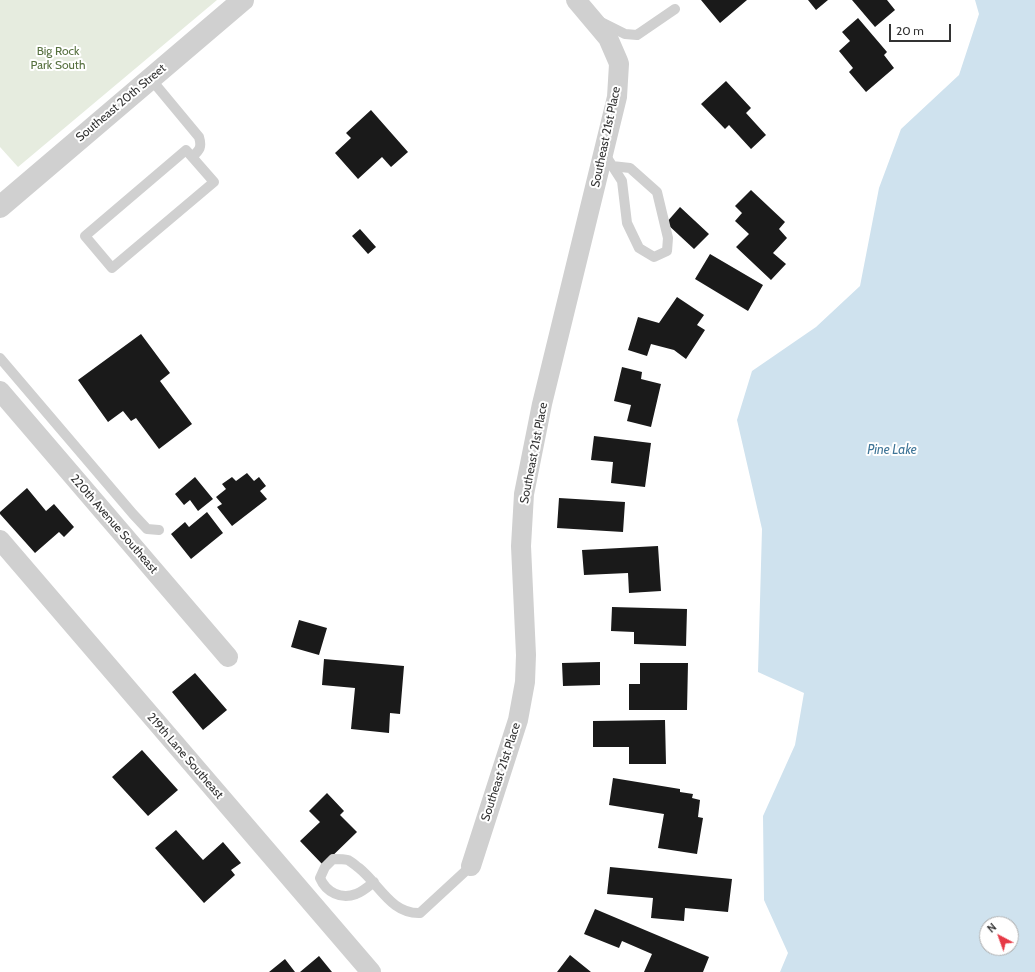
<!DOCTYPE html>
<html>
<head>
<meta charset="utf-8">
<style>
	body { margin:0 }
	#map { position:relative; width:1035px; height:972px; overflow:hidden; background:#fff; font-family:Cabin,sans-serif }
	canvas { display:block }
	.north { position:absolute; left:979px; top:916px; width:40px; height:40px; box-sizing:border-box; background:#fff; border:1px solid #adadad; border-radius:50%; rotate:319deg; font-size:11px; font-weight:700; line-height:16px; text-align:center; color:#333 }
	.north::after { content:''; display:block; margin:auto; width:14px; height:18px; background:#e63946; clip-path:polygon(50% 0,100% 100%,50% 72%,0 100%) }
	.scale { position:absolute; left:889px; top:24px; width:62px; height:18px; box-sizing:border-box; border:2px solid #333; border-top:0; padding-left:5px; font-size:12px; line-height:14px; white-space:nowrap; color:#333; -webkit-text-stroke:3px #fff; paint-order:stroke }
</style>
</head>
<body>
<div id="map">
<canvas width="1035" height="972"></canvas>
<div class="north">N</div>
<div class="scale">20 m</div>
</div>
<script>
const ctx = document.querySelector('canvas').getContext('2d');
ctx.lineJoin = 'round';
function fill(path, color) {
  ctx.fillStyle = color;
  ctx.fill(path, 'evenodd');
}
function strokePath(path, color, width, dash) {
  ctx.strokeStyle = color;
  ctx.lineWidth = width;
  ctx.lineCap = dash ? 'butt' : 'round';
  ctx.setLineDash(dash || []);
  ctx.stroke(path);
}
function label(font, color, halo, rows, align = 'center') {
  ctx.font = font + ' Cabin,sans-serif';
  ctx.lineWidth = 4;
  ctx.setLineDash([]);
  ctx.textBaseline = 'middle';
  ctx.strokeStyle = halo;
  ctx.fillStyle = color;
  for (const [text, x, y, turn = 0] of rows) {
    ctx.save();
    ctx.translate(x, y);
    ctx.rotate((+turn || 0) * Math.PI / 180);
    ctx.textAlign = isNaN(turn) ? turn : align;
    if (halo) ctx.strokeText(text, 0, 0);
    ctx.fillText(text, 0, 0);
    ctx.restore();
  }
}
const green = new Path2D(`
	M0 0H217L18 167 0 147Z`);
const water = new Path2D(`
	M975 0H1035V972H780L788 953 764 900 763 816 795 745 804 693 758 672 762 529 737 420 752 371 816 327 860 286 879 188 901 129 959 75 979 14ZM987 924H1011V948H987Z`);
const building = new Path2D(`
	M701 0H747L720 23Z
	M808 0H828L816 10Z
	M852 0H887L895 10 875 27Z
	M858 18 887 52 884 55 894 68 866 92 849 72 853 68 839 51 850 41 842 32Z
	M726 81 751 108 746 113 766 135 751 149 729 125 725 129 701 104Z
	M371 110 408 152 391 167 382 157 358 179 335 153 351 138 346 133Z
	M751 190 785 222 779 229 787 238 773 253 786 264 771 280 736 247 749 234 735 221 742 213 735 206Z
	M680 207 709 234 694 249 666 223Z
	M360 229 376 247 368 254 352 236Z
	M710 254 763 285 748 311 695 279Z
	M677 297 704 315 697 325 705 330 686 359 674 350 651 344 647 356 628 350 638 317 659 323Z
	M141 334 170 373 160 381 192 424 159 449 136 418 131 421 123 411 108 422 78 380Z
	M622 367 642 372 641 379 661 384 651 427 627 421 631 405 614 401Z
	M594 436 651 443 645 487 611 483 613 462 591 460Z
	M247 473 254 481 259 477 266 486 260 491 267 499 232 526 217 507 222 504 216 497 226 489 222 484 232 477 236 481Z
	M195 477 213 499 198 511 190 500 184 505 175 494Z
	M27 488 46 511 54 504 74 527 64 537 59 532 35 553 0 514V512Z
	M559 498 625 502 623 532 557 528Z
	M207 512 223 533 191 559 171 534 185 522 189 527Z
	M658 546 661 591 629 593 628 573 584 575 582 550Z
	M612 607 687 609 686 646 634 644V632L611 631Z
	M299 620 327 628 319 655 291 647Z
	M324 659 404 666 400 714 390 713 389 733 351 729 355 688 322 685Z
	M600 662V685L563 686 562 663Z
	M640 663H688L687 710H629V684H640Z
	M195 673 227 710 203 730 172 692Z
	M665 720 666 764H629V747H593V721Z
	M142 750 178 790 148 816 112 777Z
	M613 778 680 789V792L693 794 692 798 700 800 698 817 703 818 697 854 658 848 664 814 609 805Z
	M327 793 344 811 340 815 357 832 323 865 300 841 320 822 309 811Z
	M176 830 203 860 223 842 241 863 231 870 235 875 204 903 155 848Z
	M610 867 732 879 728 912 685 908 684 921 651 918 653 898 607 894Z
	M595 909 709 957 703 972H644L652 954 622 941 619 948 584 934Z
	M570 955 591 972H557Z
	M319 956 332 972H300Z
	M285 959 295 972H269Z`);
const service = new Path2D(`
	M599 21 625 34 637 35 675 9
	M150 78 199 137C202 147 200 150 192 157
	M186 150 214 182 112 268 85 236Z
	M604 153 622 181 627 223 639 248 654 257 667 251 668 238 657 192 630 168 612 166
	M0 358 133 514 147 529 159 530
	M374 882C369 886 362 892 356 894 341 900 326 892 320 878L325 867 333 859C337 859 344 859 348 860 352 862 356 866 359 868 380 885 391 914 420 913L471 866`);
const minor = new Path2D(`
	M0 391 228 657
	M0 540 371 972
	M471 866 518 720 525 682 526 655 521 546 524 494 542 404 617 97 619 64 618 61 608 38 576 0`);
const tertiary = new Path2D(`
	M0 207 243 0`);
const parkNames = [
	["Big Rock",58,51],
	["Park South",58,65]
];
const streetNames = [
	["Southeast 20th Street",121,103,-40],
	["Southeast 21st Place",606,137,-78],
	["Southeast 21st Place",534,453,-79],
	["220th Avenue Southeast",114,524,49],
	["219th Lane Southeast",185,756,49],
	["Southeast 21st Place",501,772,-72]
];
const waterNames = [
	["Pine Lake",892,450]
];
fill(green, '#e6ecdf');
fill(water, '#cfe2ee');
fill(building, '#1a1a1a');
strokePath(service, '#d0d0d0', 10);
strokePath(minor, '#d0d0d0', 20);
strokePath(tertiary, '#d0d0d0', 22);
label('12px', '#56703f', '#fff', parkNames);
label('12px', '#333', '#fff', streetNames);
label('italic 13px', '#3f7597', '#fff', waterNames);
</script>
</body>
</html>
